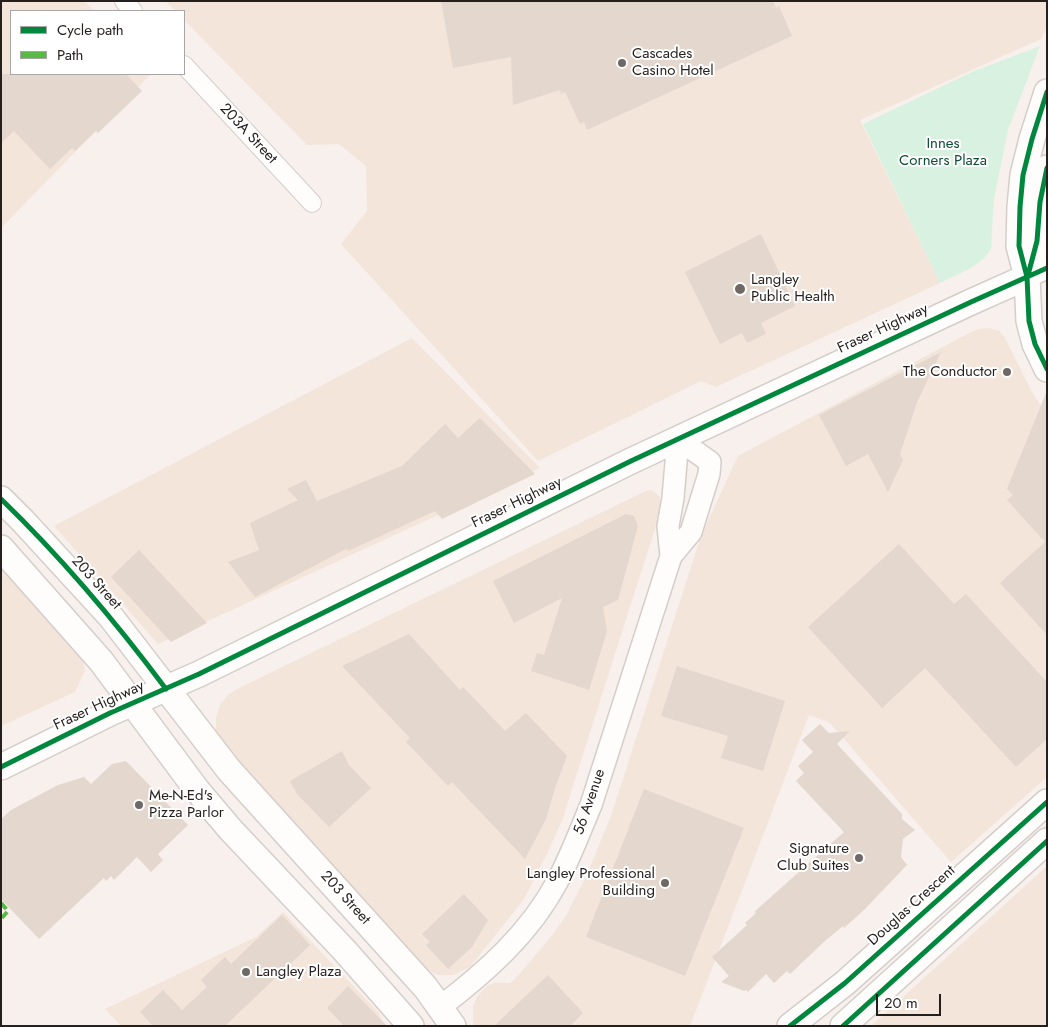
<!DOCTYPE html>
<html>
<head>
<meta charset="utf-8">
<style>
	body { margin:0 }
	#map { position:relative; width:1048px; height:1027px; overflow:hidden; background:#f8f0ec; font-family:Jost,sans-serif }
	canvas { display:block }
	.frame { position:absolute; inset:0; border:2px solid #251f1d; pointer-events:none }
	.legend { position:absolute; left:10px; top:10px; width:175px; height:65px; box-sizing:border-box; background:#fff; border:1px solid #a8a5a5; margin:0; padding:6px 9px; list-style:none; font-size:15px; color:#251f1d }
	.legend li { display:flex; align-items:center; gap:10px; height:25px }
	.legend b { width:25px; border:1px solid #a8a5a5 }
	.scale { position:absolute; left:876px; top:994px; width:65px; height:22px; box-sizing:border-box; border:2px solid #251f1d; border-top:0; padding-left:6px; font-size:15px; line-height:18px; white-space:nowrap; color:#251f1d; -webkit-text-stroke:4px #fff; paint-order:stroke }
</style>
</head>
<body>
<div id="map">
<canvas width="1048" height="1027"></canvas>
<div class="frame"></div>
<ul class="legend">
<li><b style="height:6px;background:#00873e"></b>Cycle path</li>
<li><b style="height:6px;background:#58b947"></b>Path</li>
</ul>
<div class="scale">20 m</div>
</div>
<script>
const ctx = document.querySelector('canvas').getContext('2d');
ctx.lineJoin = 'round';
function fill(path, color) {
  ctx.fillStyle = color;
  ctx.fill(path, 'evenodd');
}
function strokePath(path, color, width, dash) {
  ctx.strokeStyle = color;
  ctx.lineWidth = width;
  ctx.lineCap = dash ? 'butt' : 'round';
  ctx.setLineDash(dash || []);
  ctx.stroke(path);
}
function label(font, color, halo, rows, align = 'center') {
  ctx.font = font + ' Jost,sans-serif';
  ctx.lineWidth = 4;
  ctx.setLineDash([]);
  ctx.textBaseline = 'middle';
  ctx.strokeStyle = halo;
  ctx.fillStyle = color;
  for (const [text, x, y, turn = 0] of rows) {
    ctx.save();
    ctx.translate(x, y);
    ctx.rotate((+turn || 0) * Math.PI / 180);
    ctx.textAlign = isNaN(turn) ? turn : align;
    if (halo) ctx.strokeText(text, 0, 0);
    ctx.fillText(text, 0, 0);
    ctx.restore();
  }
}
const commercial = new Path2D(`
	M1 1H84L94 11H11V74H151L1 228Z
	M166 1H1047V27L1041 39 860 120 940 283 716 387 701 381 538 461 341 244 367 211 366 166 339 144 307 145 184 20V11H175Z
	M988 328 999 331 1005 338 1032 392 1047 416V777L951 862 830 723 809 715 690 1026H473V1007L477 997 487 986 494 983H510L514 980 550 938 565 917 587 875 612 813 701 536 738 456 971 332 979 329Z
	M412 338 540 468 158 644 54 526Z
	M648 490 653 491 660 497 661 510 577 773 563 818 548 852 524 899 470 967 453 975H439L433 973 421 963 266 798 219 738 216 732V718L220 705 228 695 239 688Z
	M1 568 81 652 85 671 75 692 1 726Z
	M1047 866V1026H871L990 918Z
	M283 912 379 1013 384 1026H121L105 1009 256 937Z`);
const green = new Path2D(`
	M1040 46 1008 130 994 199 991 248C983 266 957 274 940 283L863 124 974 71Z`);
const building = new Path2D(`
	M441 1H773L776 8 779 6 792 36 587 130 584 122 580 124 565 92 561 94 560 90 513 105 511 57 453 68Z
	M1 74H126L142 91 98 133 96 131 75 151 72 148 50 169 14 131 1 143Z
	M761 234 795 306 761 323 766 334 747 343 742 333 720 344 685 272Z
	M941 352 917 402 900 454 903 460 888 492 868 454 846 466 819 415Z
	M1046 393H1047V635L1000 583 1045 542 1007 500 1013 495 1007 489Z
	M480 418 535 474 442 519 435 511 348 551 346 549 255 597 228 562 259 550 250 523 298 500 287 489 306 480 317 501 402 466 445 424 458 438Z
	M626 514 634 516 638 526 618 600 603 607 607 631 589 690 531 671 537 653 544 655 562 598 514 623 493 581Z
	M899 544 954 604 966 594 1047 682V739L1016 767 925 668 882 708 808 627Z
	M139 550 207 623 171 642 111 577Z
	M409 634 460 690 463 687 505 731 526 713 567 756 556 785 546 819 525 859 452 782 448 786 406 742 410 738 342 666Z
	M677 666 785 701 763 771 721 758 728 736 661 716Z
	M820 724 829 733 850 731 837 744 902 814V819L915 830 903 839 901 857 907 865 864 910 844 928 843 926 826 940 790 974 787 971 774 983 766 974 748 992 746 990 744 991 721 982 729 976 712 957 747 925 745 923 756 913 754 912 844 832 796 781 804 773 798 766 813 752 802 740Z
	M342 751 349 765 371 788 329 827 297 794 290 781Z
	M126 761 188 825 158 854 163 860 151 872 137 857 114 880 111 876 106 881 104 878 39 939 1 899V819L11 810 58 785 84 777 91 784 112 764Z
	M644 789 744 828 685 976 586 937Z
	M464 894 488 920 472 947 448 969 426 945 430 942 422 934Z
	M282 915 310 945 225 1026H153L140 1012 163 990 182 1010 207 987 201 980 225 957 231 964Z
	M548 975 583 1013 570 1026H494Z
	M348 986 387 1026H344L327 1008Z`);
const minor = new Path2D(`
	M124 1 133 11
	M184 65 312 203`);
const tertiary = new Path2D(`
	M1027 277 1047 268
	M671 556 668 526 673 498 678 439
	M440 1007C485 973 530 933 557 882 570 858 580 831 591 805L671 556 691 532 709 474 710 462 678 439`);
const secondary = new Path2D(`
	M1047 92 1032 139 1023 175 1020 207 1019 246 1027 277 1029 321 1035 344 1047 369
	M1029 272 1037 241 1040 202 1047 168
	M1 499 23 521 111 617 229 770 426 988 453 1026
	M1 548 101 661 197 790 230 829 345 951 411 1026
	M1 767 110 713 199 674 631 461 971 302 1027 277
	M790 1026 845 983 1047 802
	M843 1026 1047 841`);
const quiet = new Path2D(`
	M1 903 8 911 1 919`);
const cycleway = new Path2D(`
	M1047 92 1032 139 1023 175 1020 207 1019 246 1027 277 1029 321 1035 344 1047 369
	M1028 275 1037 241 1040 202 1047 168
	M1 499C61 557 116 622 166 689
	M1 767 110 713 199 674 631 461 971 302 1047 268
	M790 1026 845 983 1047 802
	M843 1026 1047 841`);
const markers = [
	[622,63,5,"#6f6865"],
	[740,289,6,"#6f6865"],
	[1007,372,5,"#6f6865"],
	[139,805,5,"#6f6865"],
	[859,858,5,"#6f6865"],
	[665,883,5,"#6f6865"],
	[246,972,5,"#6f6865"]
];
const poiNames = [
	["Cascades",632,54],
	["Casino Hotel",632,71],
	["Langley",751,280],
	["Public Health",751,297],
	["The Conductor",997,372,"right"],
	["Me-N-Ed's",149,796],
	["Pizza Parlor",149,813],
	["Signature",849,849,"right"],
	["Club Suites",849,866,"right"],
	["Langley Professional",655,874,"right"],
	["Building",655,891,"right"],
	["Langley Plaza",256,972]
];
const streetNames = [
	["203A Street",248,134,47],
	["Fraser Highway",883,329,-25],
	["Fraser Highway",517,503,-26],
	["203 Street",96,583,48],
	["Fraser Highway",99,706,-25],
	["56 Avenue",590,802,-71],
	["203 Street",345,898,48],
	["Douglas Crescent",912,906,-42]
];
const parkNames = [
	["Innes",943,144],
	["Corners Plaza",943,161]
];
fill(commercial, '#f3e5da');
fill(green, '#d9f1e0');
fill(building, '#e4d7ce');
strokePath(minor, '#d4cecb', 20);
strokePath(tertiary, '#d4cecb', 24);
strokePath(secondary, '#d4cecb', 28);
strokePath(minor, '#fefdfc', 18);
strokePath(tertiary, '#fefdfc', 21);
strokePath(secondary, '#fefdfc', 25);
strokePath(quiet, '#58b947', 4, [8, 4]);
strokePath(cycleway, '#00873e', 5);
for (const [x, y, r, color] of markers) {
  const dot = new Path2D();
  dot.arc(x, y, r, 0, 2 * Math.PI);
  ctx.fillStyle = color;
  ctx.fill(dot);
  strokePath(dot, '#fff', 2);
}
label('15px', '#251f1d', '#fff', poiNames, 'left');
label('15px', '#251f1d', '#fff', streetNames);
label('15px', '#0e4c33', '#fff', parkNames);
</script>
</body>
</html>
